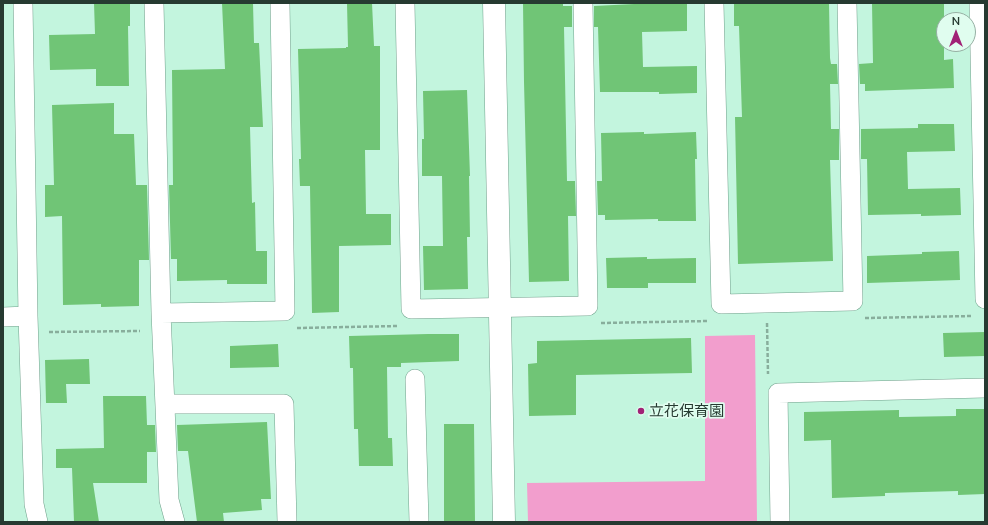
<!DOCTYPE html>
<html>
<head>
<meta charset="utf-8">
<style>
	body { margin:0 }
	#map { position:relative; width:988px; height:525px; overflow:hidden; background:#c3f5de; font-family:Mulish,sans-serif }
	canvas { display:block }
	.frame { position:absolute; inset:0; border:4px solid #263a31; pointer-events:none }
	.north { position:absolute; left:936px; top:12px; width:40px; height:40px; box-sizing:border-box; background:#e0fdef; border:1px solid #96afa3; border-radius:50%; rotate:0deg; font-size:11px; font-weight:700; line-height:16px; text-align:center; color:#263a31 }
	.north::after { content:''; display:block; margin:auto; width:14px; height:18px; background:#a12276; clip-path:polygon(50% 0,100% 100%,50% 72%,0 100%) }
</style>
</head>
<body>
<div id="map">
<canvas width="988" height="525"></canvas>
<div class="frame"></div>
<div class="north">N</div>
</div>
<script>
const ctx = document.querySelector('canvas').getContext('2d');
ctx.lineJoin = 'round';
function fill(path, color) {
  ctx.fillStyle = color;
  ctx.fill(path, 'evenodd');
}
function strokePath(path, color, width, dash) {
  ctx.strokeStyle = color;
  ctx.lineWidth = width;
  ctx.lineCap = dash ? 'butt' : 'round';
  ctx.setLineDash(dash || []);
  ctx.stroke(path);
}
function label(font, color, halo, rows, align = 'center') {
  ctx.font = font + ' Mulish,"Noto Sans JP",sans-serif';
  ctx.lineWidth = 3.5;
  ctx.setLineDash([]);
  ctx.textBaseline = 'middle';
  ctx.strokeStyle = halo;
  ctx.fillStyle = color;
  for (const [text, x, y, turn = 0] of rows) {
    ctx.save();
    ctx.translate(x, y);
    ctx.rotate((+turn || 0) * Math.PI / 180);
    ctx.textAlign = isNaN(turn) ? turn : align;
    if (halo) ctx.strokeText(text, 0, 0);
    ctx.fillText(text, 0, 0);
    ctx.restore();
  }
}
const green = new Path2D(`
	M755 335 757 522H528L527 483 705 481V336Z`);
const building = new Path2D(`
	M94 3H130V26H128L129 86H96V69L50 70 49 35 95 34Z
	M222 3H253L254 43H259L263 127H250L252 203 255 202 256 251H267V284H227V280L177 281V259H171L169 185H173L172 70 225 69Z
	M347 3H372L374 46H380V150H365L366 214H391V245L339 246V312L312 313 310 186H300L299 159H301L298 49 346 48V47H348Z
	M523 3H563V6H572V27H564L567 181H575L576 216H568L569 281 529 282 524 82Z
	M654 3H687V31L642 32 643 67 697 66V93L659 94V92H600L598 27H594V6Z
	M734 3H829L830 58 831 64H837L838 84H830L831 129H839V160H830L833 261 738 264 735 117H742L739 26H734Z
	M872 3H944V60L953 59 954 88 865 91V84H860L859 64 873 63Z
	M467 90 470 176H469L470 237H467L468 289 424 290 423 246H443L442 176H422V139H424L423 91Z
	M114 103V134H134L136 185H147L149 260H139V306L101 307V304L63 305 62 216 45 217V185H54L52 105Z
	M918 124H954L955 151 907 152 908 189 960 188 961 215 921 216V214L868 215 867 159H861V129L918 128Z
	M644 132V134L696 132 697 159H695L696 221H658V219L605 220V215H598L597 181H602L601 133Z
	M959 251 960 280 867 283V256L922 254V252Z
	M647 257V259L696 258V283H648V288H607L606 258Z
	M985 332V356L944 357 943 333Z
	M428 334H459V361L401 363V367H387L388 438H392L393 466H359L358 429H354L353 368H350L349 336Z
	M691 338 692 373 576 375V415L529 416 528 364 537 363V341Z
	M278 344 279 367 230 368V346Z
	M89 359 90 384H66L67 403H46L45 360Z
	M103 396H146L147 425H155L156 452H147V483H93L99 522H74L72 468H56V449L104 448Z
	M956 409H985V494L958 495V491L885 493V496L832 498 831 440 804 441V412L899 410V417L956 416Z
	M267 422 271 499H261L262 510 223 513 224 522H197L188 451H178L177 425Z
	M444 424H474L475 522H444Z`);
const path = new Path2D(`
	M865 318 972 316
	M601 323 708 321
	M767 323 768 374
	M297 328 398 326
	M49 332 140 331`);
const street = new Path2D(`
	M23 3 28 316 34 504 38 522
	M154 3 161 313 169 500 175 522
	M405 3 411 309 588 306 583 3
	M714 3 721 304 853 301 847 3
	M979 3 985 299
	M161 313 285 311 280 3
	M3 317 28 316
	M415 379 419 522
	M165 404H284L287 522
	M780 522 778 393 985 388`);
const secondary = new Path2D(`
	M494 3 504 522`);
const markers = [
	[641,411,4,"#a12276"]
];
const poiNames = [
	["立花保育園",649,411]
];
fill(green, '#f29ecd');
fill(building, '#70c576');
strokePath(street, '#70a08b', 20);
strokePath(secondary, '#70a08b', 23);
strokePath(path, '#88ae9c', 2.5, [4, 2]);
strokePath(street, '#fff', 19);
strokePath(secondary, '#fff', 22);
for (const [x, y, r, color] of markers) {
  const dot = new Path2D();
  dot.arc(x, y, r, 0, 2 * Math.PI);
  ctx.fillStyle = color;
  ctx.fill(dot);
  strokePath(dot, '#e0fdef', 1.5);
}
label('15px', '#263a31', '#e0fdef', poiNames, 'left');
</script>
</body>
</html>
